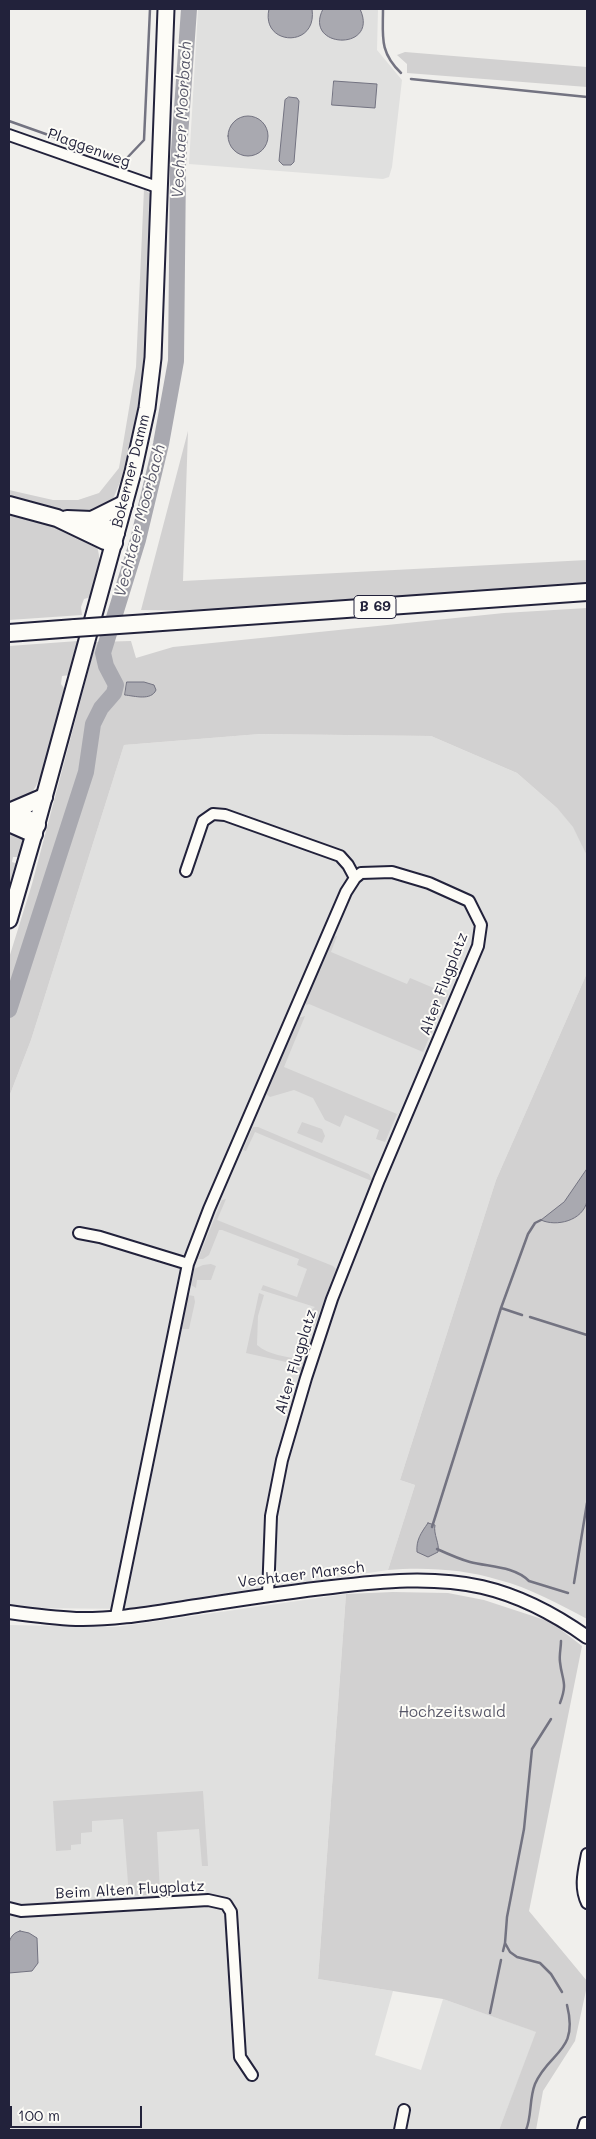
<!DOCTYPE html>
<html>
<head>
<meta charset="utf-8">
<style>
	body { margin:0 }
	#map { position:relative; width:596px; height:2139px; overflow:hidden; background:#f0efec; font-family:Mali,sans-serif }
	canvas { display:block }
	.frame { position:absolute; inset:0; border:10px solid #22223b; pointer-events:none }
	.scale { position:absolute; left:10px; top:2106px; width:132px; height:22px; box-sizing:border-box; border:2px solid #22223b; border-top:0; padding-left:6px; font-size:15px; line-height:18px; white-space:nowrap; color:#22223b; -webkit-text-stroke:4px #fdfcf7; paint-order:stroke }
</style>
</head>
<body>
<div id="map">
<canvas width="596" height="2139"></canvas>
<div class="frame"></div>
<div class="scale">100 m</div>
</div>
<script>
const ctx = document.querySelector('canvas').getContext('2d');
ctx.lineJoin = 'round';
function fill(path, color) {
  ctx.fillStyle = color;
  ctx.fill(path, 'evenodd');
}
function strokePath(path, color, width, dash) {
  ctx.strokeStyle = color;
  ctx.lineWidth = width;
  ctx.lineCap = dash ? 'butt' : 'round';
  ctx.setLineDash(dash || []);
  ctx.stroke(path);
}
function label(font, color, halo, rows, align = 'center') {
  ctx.font = font + ' Mali,sans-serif';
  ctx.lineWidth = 4;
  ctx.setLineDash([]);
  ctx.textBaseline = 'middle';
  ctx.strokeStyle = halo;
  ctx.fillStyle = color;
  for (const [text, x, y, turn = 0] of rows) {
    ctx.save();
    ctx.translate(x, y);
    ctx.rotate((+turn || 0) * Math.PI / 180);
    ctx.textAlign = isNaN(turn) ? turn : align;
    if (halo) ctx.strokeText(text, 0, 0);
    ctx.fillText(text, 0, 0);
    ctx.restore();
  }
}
const built = new Path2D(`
	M198 9H378L377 50 402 80 392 167 389 177 383 179 189 164Z
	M260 734 431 736 517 773 557 808 574 827 587 856V973L496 1180 400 1480 415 1485 388 1570 133 1609 25 1608 9 1605V1097L31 1040 124 745Z
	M346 1594 318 1979 393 1991 375 2055 421 2070 443 1999 537 2032 499 2130H9V1625L116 1627Z`);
const green = new Path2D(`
	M405 52 587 67V87L407 73V64L397 55Z
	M144 189 152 195 149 329 138 420 124 473 113 499 97 513 72 514 9 499V490L53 500H78L99 493 119 468 136 367Z
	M188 431 183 581 587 560V583L199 611 141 610Z
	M9 513 62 528 94 541C105 559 96 578 91 597L84 599 81 607 82 615 9 620Z
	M587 608V856L573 827 557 808 517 773 431 736 260 734 124 745 31 1040 9 1097V958L32 884 96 642 131 641 136 658 173 647 504 613Z
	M78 641 79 646 70 675 62 676 61 684 67 692 49 757 36 786 31 794 9 805V646Z
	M9 829 23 839C23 846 23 852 19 857H13L12 862 18 864 14 885H9Z
	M337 936 331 952 407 984 410 978 448 994 423 1052 309 1004 306 1005 305 1002 332 937Z
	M587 973V1619C559 1604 530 1588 499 1580 464 1569 424 1567 388 1570L415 1485 400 1480 496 1180Z
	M305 1016 284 1067 397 1114 385 1142 376 1139 379 1130 345 1115 340 1127 325 1120 313 1098 294 1090 270 1097 266 1094 298 1018Z
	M302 1122 322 1129 325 1136 322 1143 297 1133Z
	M253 1127H258L369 1174 374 1182 255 1132 246 1151 243 1150Z
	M226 1199 217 1220 333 1266 336 1269 313 1330 310 1327V1311L315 1307 261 1290 263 1285 297 1297 307 1269 297 1265 299 1259 222 1230H219L209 1255 203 1259H198L222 1200Z
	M211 1264 216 1266 211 1280H197L196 1288 191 1285 194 1269 203 1265Z
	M259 1293 264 1295 258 1316 257 1345C269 1355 286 1357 301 1359L308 1337 312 1340 302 1372 295 1370V1364L246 1353Z
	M188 1295 194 1296 195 1302 189 1329H181Z
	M393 1592 448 1593 484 1600 551 1622 582 1646 529 1911 587 1981V1986L575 2041 543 2091 536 2130H499L536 2032 443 1999 318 1979 346 1594Z
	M203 1791 208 1866H202L199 1829 157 1832 160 1894 129 1896 123 1819 92 1821V1832L81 1833V1844L71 1845V1850L56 1851 53 1801Z`);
const water = new Path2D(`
	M269 9H312C318 49 260 46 269 9Z
	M323 9H360C380 52 302 49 323 9Z
	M334 81 377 84 375 108 332 105Z
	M289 97 297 98 299 101 294 162 291 165H283L279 161 285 100Z
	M228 136a20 20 0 1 1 40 0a20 20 0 1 1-40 0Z
	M127 682H144L154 685 156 690C151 701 135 696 125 695Z
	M587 1169C587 1178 589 1191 587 1201 583 1221 556 1227 541 1220L564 1202Z
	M428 1523 435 1525C433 1534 440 1544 438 1552L428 1557 417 1552C416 1540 421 1533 428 1523Z
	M20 1931 29 1933 37 1938 38 1963 32 1971 9 1973C9 1959 3 1935 20 1931Z`);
const stream = new Path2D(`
	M383 9C383 36 379 52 401 73
	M411 79 587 97
	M9 121 119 160 126 159 144 140 150 9
	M501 1308 522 1315
	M530 1317 587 1335
	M432 1527 501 1308 528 1234 535 1223 541 1220
	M437 1549C448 1554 459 1559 470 1562 489 1567 514 1566 529 1581L568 1593
	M574 1583 587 1503
	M560 1703C568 1682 562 1681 560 1662 559 1655 561 1648 561 1641
	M551 1719 532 1749 524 1829 507 1917 505 1943 510 1952 517 1957 540 1963 551 1974 562 1992
	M503 1951 505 1943
	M490 2013 501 1960
	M526 2130C532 2116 529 2099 535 2084 549 2051 579 2053 567 2005`);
const river = new Path2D(`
	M9 1010 86 772 93 724 101 708 114 693 116 685 106 666 103 653 138 540 161 444 176 361 178 165 189 9`);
const minor = new Path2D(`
	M9 135 160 188
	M186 871 203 821 213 814 225 815 340 856 348 865 355 878
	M79 1233 100 1237 188 1264
	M116 1616 188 1264 209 1209 346 892 355 878 361 873 392 872 429 883 469 901 481 925 478 946 379 1180 332 1299 306 1378 282 1460 271 1516 268 1595
	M587 1854C584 1870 579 1887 587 1903
	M9 1908 21 1911 208 1900 226 1904 231 1912 240 2057 252 2075
	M400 2130 404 2110
	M583 2130 585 2123H587`);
const tertiary = new Path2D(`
	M9 1612C31 1615 54 1618 76 1619 116 1620 157 1612 197 1606 242 1599 286 1592 332 1587 381 1581 433 1576 482 1587 521 1596 556 1615 587 1637`);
const secondary = new Path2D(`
	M9 920 34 834 133 472 147 408 153 358 166 9`);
const primary = new Path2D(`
	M9 505 57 518 105 541 114 543
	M67 519 92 520 116 533
	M92 520 124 504
	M148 623 587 592
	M9 633 75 628
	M9 812 44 797
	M9 812 23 816 37 825
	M9 823 34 834`);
const primaryBridge = new Path2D(`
	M75 628 148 623`);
const shields = [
	[375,607,42]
];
const shieldNames = [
	["B 69",375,607]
];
const streetNames = [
	["Plaggenweg",89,148,20],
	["Bokerner Damm",131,471,-76],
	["Alter Flugplatz",444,984,-69],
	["Alter Flugplatz",296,1362,-73],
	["Vechtaer Marsch",301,1575,-7],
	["Beim Alten Flugplatz",130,1890,-3]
];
const parkNames = [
	["Hochzeitswald",452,1712]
];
const waterNames = [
	["Vechtaer Moorbach",182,120,-87],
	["Vechtaer Moorbach",140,521,-75]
];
fill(built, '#e0e0df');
fill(green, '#d2d1d1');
fill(water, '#a9a9b0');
strokePath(water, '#737381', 1);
strokePath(stream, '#737381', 2.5);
strokePath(river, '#a9a9b0', 16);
strokePath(minor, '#22223b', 14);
strokePath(tertiary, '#22223b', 16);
strokePath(secondary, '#22223b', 19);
strokePath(primary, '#22223b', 20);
strokePath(minor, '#fdfcf7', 10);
strokePath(tertiary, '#fdfcf7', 12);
strokePath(secondary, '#fdfcf7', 15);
strokePath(primary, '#fdfcf7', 16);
strokePath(primaryBridge, '#22223b', 20, []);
strokePath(primaryBridge, '#fdfcf7', 16);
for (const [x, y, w] of shields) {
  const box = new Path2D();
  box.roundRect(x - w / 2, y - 11.5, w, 23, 4);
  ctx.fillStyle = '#fdfcf7';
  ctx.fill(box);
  strokePath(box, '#22223b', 1);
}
label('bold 14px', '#22223b', null, shieldNames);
label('15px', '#22223b', '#fdfcf7', streetNames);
label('15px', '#575768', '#fdfcf7', parkNames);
label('italic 16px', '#58586a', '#fdfcf7', waterNames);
</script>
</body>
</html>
